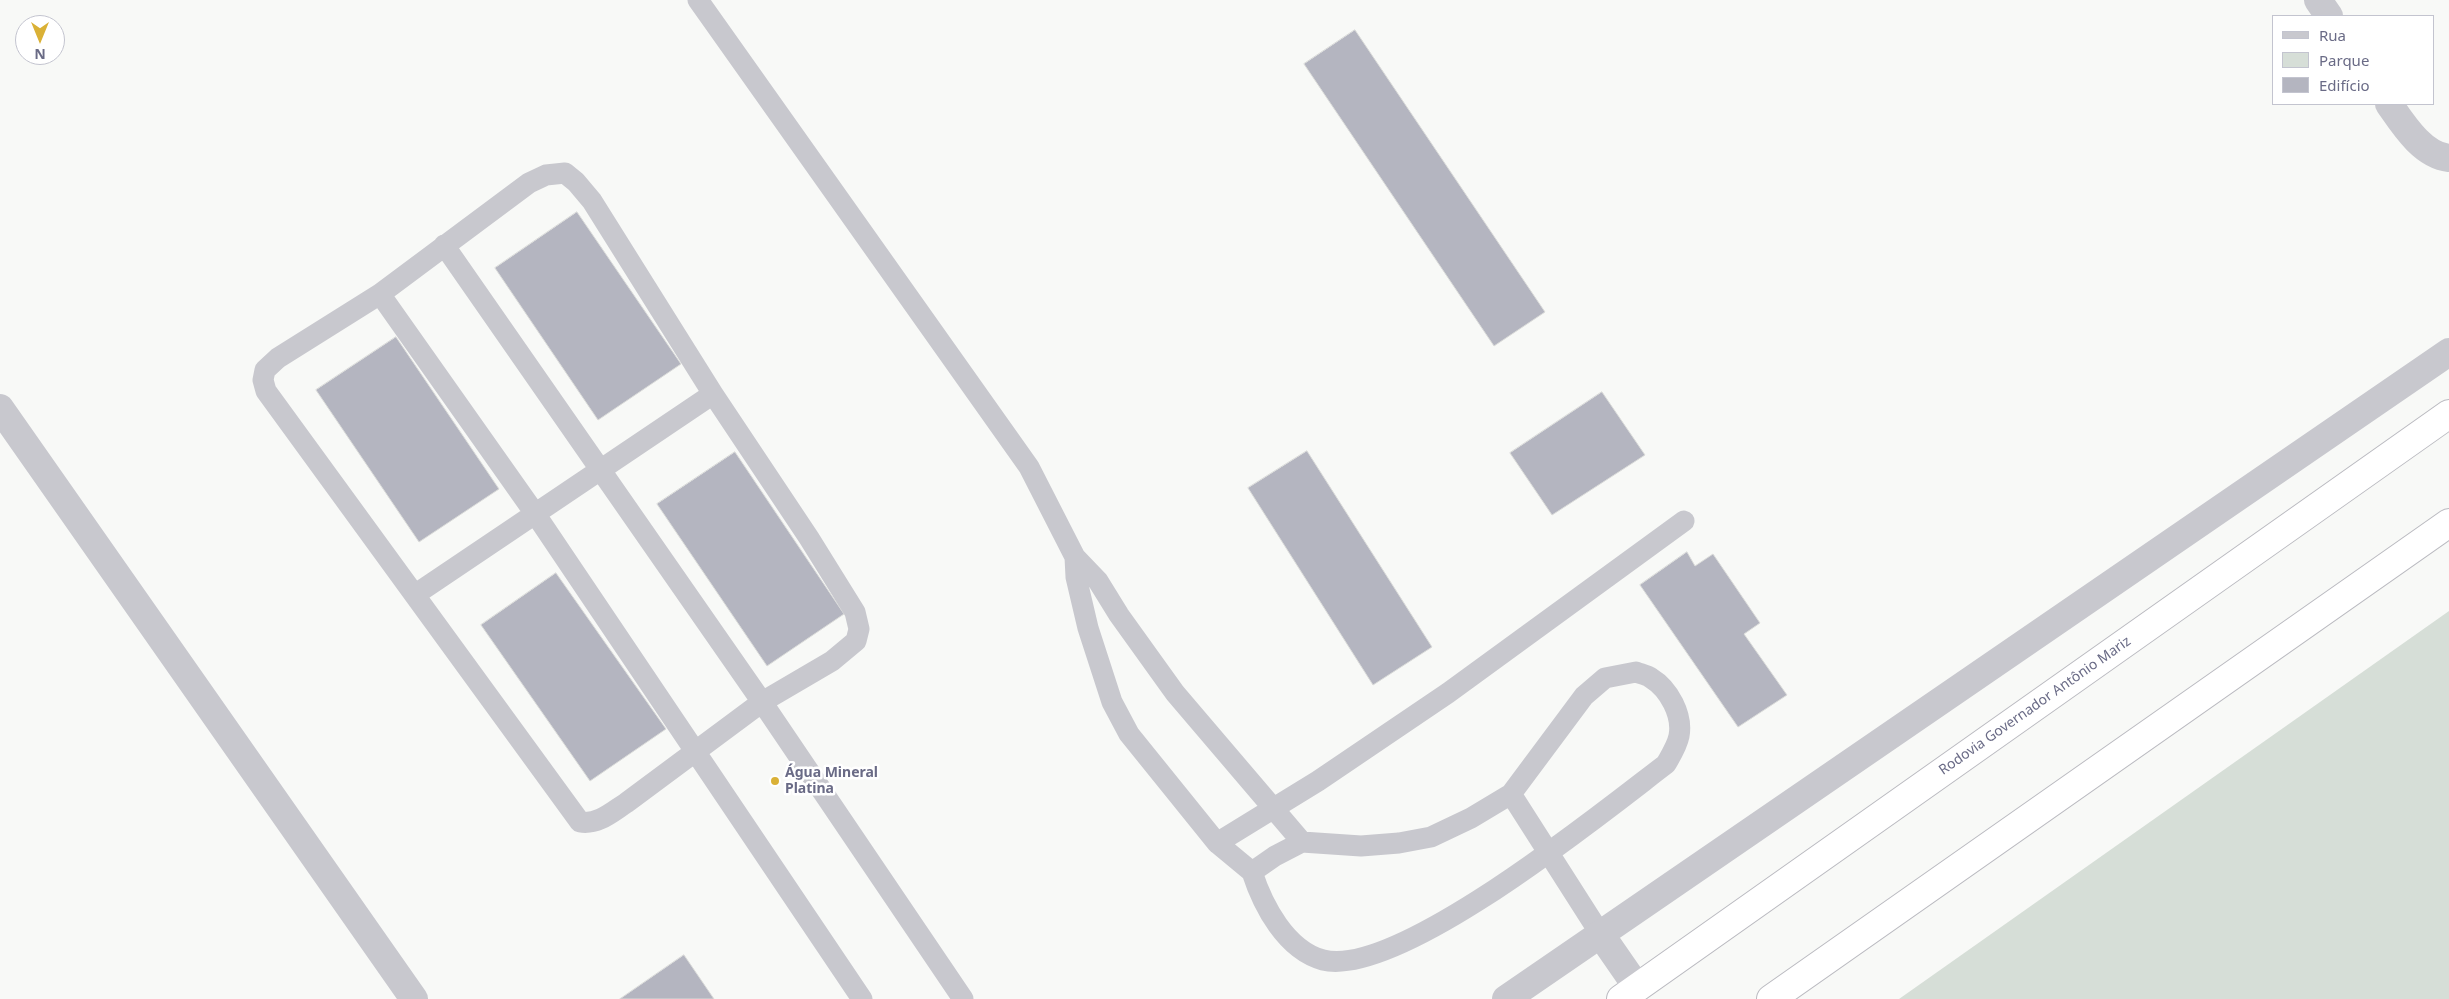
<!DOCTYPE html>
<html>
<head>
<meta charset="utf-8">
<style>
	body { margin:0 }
	#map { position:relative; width:2449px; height:999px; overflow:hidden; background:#f8f9f7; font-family:"Noto Sans",sans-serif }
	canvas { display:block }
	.legend { position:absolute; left:2272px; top:15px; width:162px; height:90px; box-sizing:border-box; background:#fff; border:1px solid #c3c4cf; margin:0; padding:6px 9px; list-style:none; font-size:15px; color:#6a6b86 }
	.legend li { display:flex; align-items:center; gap:10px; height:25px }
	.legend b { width:25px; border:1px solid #c3c4cf }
	.north { position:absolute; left:15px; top:15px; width:50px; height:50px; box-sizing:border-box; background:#fff; border:1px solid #c3c4cf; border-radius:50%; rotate:180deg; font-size:14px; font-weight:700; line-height:20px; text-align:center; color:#6a6b86 }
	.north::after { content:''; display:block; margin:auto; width:18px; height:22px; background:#dab136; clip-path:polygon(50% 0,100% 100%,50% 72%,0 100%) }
</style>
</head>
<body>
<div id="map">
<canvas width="2449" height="999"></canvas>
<ul class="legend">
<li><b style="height:6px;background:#c8c8ce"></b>Rua</li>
<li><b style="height:14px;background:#d6ded7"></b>Parque</li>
<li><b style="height:14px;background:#b4b5c0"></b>Edifício</li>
</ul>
<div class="north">N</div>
</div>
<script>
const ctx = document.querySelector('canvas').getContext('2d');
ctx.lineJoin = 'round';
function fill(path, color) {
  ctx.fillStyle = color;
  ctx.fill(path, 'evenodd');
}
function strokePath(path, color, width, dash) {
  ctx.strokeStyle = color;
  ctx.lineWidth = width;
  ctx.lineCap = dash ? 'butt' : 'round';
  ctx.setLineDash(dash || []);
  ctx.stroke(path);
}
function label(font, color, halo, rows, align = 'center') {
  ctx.font = font + ' "Noto Sans",sans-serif';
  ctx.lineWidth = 5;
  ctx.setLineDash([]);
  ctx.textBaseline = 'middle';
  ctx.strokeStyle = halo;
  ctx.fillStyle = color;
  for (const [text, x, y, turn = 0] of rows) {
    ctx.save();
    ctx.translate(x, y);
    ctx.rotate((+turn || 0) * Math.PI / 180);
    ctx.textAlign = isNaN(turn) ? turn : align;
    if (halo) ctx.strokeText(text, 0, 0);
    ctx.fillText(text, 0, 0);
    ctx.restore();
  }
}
const green = new Path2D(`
	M2449 611V999H1899Z`);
const building = new Path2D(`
	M1355 30 1545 312 1494 346 1304 64Z
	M577 212 681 364 598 420 495 268Z
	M396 337 499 489 419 542 316 390Z
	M1602 392 1645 455 1552 515 1510 453Z
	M1307 451 1432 647 1373 685 1248 488Z
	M735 452 844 614 767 666 657 504Z
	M1687 552 1695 566 1713 554 1760 623 1744 634 1787 695 1738 727 1640 585Z
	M556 573 666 729 590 781 481 625Z
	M684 955 714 999H620Z`);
const lane = new Path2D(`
	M698 0 1029 467 1075 557 1098 581 1119 615 1175 693 1302 842
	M565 173 576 182 592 201 713 394 809 538 855 612 859 629 856 641 832 661 762 702 626 803C612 812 598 825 580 822L266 391 263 380 265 370 278 358 380 294 529 183 546 175Z
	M444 245 762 702 963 999
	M380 294 536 515 862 999
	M1075 557 1076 577 1088 628 1112 702 1129 734 1217 843 1252 872
	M416 594 713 394
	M1636 672C1641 674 1647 675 1651 678 1669 689 1683 715 1679 736 1677 746 1671 755 1666 764 1604 811 1398 979 1323 960 1286 950 1263 906 1252 872L1275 856 1302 842 1361 846 1399 843 1431 837 1471 818 1511 794 1584 696 1605 678Z
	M1511 794 1601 935
	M1217 843 1318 781 1448 693 1684 521`);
const street = new Path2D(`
	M2318 0 2329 16
	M2389 104C2403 124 2422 155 2449 158
	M0 408 414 999
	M1601 935 1637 987
	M1506 999 2449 352`);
const highway = new Path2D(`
	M1621 999 2449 414
	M1771 999 2449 523`);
const markers = [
	[775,781,5,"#dab136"]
];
const streetNames = [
	["Rodovia Governador Antônio Mariz",2035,706,-35]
];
const poiNames = [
	["Água Mineral",785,773],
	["Platina",785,789]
];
fill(green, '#d6ded7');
fill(building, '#b4b5c0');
strokePath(building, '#dadbd9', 1);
strokePath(highway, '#babac0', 30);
strokePath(lane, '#c8c8ce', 21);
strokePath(street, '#c8c8ce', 28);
strokePath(highway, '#fff', 28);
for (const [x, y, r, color] of markers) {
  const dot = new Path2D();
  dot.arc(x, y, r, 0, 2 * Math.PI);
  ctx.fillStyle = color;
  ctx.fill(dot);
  strokePath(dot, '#fff', 2);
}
label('14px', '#6a6b86', '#fff', streetNames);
label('bold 14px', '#6a6b86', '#fff', poiNames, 'left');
</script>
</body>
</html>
